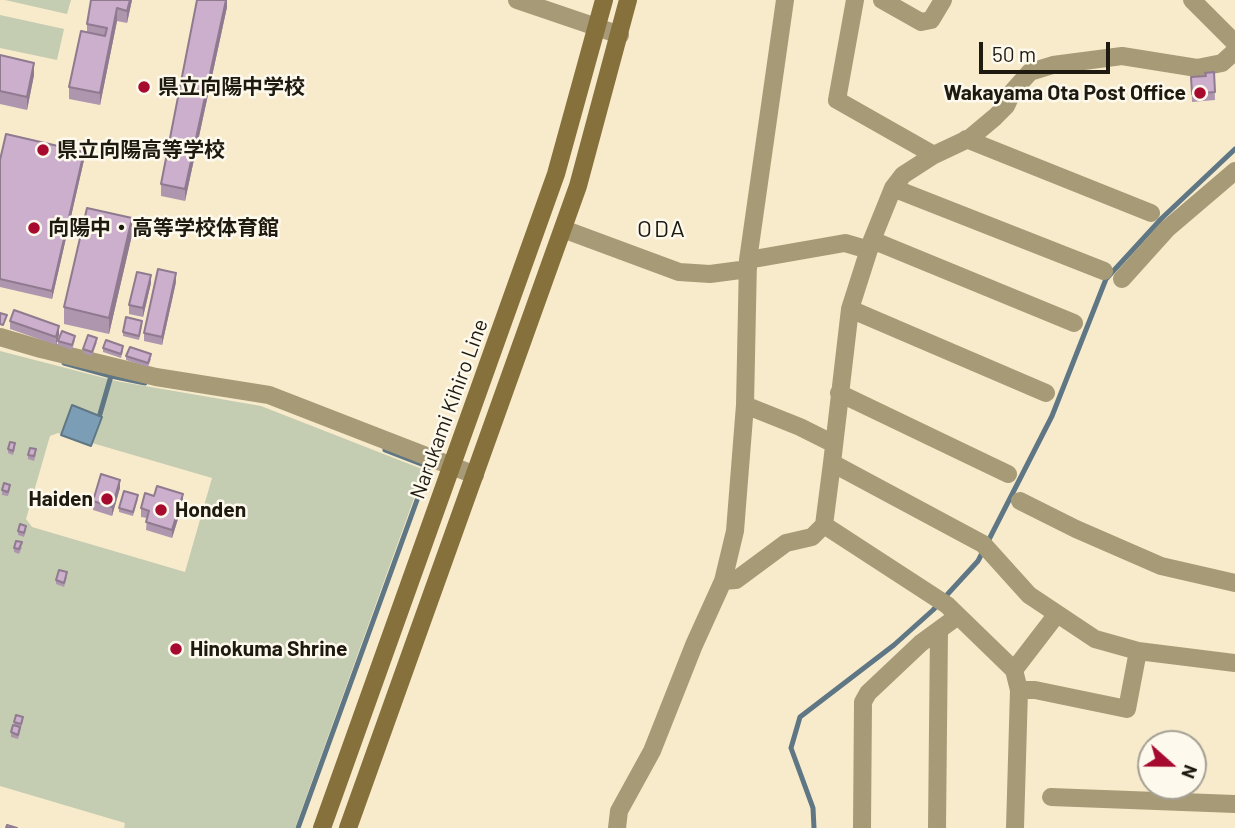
<!DOCTYPE html>
<html>
<head>
<meta charset="utf-8">
<style>
	body { margin:0 }
	#map { position:relative; width:1235px; height:828px; overflow:hidden; background:#f7ebcc; font-family:Barlow,sans-serif }
	canvas { display:block }
	.north { position:absolute; left:1137px; top:730px; width:70px; height:70px; box-sizing:border-box; background:#fef9ed; border:2px solid #a4a094; border-radius:50%; rotate:111deg; font-size:19px; font-weight:700; line-height:28px; text-align:center; color:#1e1a0f }
	.north::after { content:''; display:block; margin:auto; width:24px; height:32px; background:#a60b2f; clip-path:polygon(50% 0,100% 100%,50% 72%,0 100%) }
	.scale { position:absolute; left:979px; top:42px; width:131px; height:32px; box-sizing:border-box; border:4px solid #1e1a0f; border-top:0; padding-left:9px; font-size:21px; line-height:24px; white-space:nowrap; color:#1e1a0f; -webkit-text-stroke:5px #fef9ed; paint-order:stroke }
</style>
</head>
<body>
<div id="map">
<canvas width="1235" height="828"></canvas>
<div class="north">N</div>
<div class="scale">50 m</div>
</div>
<script>
const ctx = document.querySelector('canvas').getContext('2d');
ctx.lineJoin = 'round';
function fill(path, color) {
  ctx.fillStyle = color;
  ctx.fill(path, 'evenodd');
}
function strokePath(path, color, width, dash) {
  ctx.strokeStyle = color;
  ctx.lineWidth = width;
  ctx.lineCap = dash ? 'butt' : 'round';
  ctx.setLineDash(dash || []);
  ctx.stroke(path);
}
function label(font, color, halo, rows, align = 'center') {
  ctx.font = font + ' Barlow,"Noto Sans JP",sans-serif';
  ctx.lineWidth = 5;
  ctx.setLineDash([]);
  ctx.textBaseline = 'middle';
  ctx.strokeStyle = halo;
  ctx.fillStyle = color;
  for (const [text, x, y, turn = 0] of rows) {
    ctx.save();
    ctx.translate(x, y);
    ctx.rotate((+turn || 0) * Math.PI / 180);
    ctx.textAlign = isNaN(turn) ? turn : align;
    if (halo) ctx.strokeText(text, 0, 0);
    ctx.fillText(text, 0, 0);
    ctx.restore();
  }
}
const green = new Path2D(`
	M5 0H71L67 14Z
	M0 15 64 29 57 60 0 48Z
	M0 351 116 381 261 406 422 469 421 479 295 828H124L125 823 0 786ZM58 433 212 478 185 572 32 527 26 519 50 436Z`);
const water = new Path2D(`
	M72 405 102 417 91 446 61 435Z`);
const stream = new Path2D(`
	M64 363 111 376 100 414
	M111 376 145 383
	M298 828 429 467 385 450
	M814 828 813 808 791 748 800 717 894 645 933 610 978 561 1052 416 1106 279 1162 218 1235 149`);
const minor = new Path2D(`
	M517 0 620 35
	M855 0 837 100 934 155
	M1192 0 1235 43
	M1235 51 1222 63 1197 68 1122 56 1053 65 1030 72 1013 91 1006 106 995 117 970 138 934 155 903 175 893 188 872 240 850 309 832 463 983 544 1029 595 1095 639 1138 651 1235 663
	M966 139 1151 213
	M893 188 1104 271
	M563 229 679 272 710 274 748 269
	M872 240 1074 323
	M748 260 845 243 869 250
	M1122 279 1167 229 1235 171
	M850 309 1046 393
	M0 337 41 349 156 377 269 395 475 475
	M839 393 1008 474
	M745 405 800 427 834 444
	M1020 501 1076 529 1161 566 1235 583
	M824 525 947 605 1014 670 1019 690H1035L1127 709 1138 651
	M723 581 736 580 786 543 812 537 824 525 832 463
	M1014 670 1057 614
	M1051 797 1235 804
	M617 828 619 811 652 751 694 645 723 581 735 531 745 405 748 260 785 0
	M862 828 863 702 868 693 921 643 958 616
	M937 828 939 630
	M1015 828 1019 690`);
const tertiary = new Path2D(`
	M882 0 921 22 931 20 943 0`);
const secondary = new Path2D(`
	M322 828 556 174 604 0
	M348 828 578 186 628 0`);
const wall = new Path2D(`
	M91 0H132L127 23 117 21 100 105 69 99V87L87 33V24Z
	M227 0V7L185 201 161 196V184Z
	M0 55 34 75 27 110 0 104Z
	M1214 72 1215 100 1192 102 1191 77 1206 76Z
	M0 160H84L52 299 0 287Z
	M132 235 109 334 64 324V307Z
	M176 282 162 345 144 341V333Z
	M151 283 143 317 129 314V305Z
	M10 321 59 335 56 345 10 329Z
	M142 325 139 340 123 336V332Z
	M75 340 72 350 58 345V341Z
	M97 342 92 356 83 353V349Z
	M103 348 123 351 121 358 103 352Z
	M126 356 151 359 148 367 126 360Z
	M15 448 13 455 8 453V449Z
	M36 454 34 461 28 459V455Z
	M120 488 112 516 93 510V501Z
	M10 489 8 496 2 495V490Z
	M138 499 133 516 119 512V508Z
	M183 503 172 538 146 530 147 518 141 517V508Z
	M26 530 24 537 18 535V531Z
	M22 547 19 554 14 552V548Z
	M67 577 64 587 56 584V580Z
	M23 721 18 739 11 737V732L14 725V722Z`);
const shadedWall = new Path2D(`
	M130 0H132L127 23V11Z
	M226 0H227V7L185 201V189Z
	M117 8V21L100 105V93Z
	M34 63V75L27 110V97Z
	M84 152V160L52 299V291Z
	M132 218V235L109 334V318Z
	M176 273V282L162 345V337Z
	M151 275V283L143 317V308Z
	M59 326V335L56 345V337Z
	M120 480V488L112 516V507Z
	M183 494V503L172 538V530Z`);
const building = new Path2D(`
	M91 0H130L127 11 117 8 100 93 69 87 81 31 105 36 107 28 87 24Z
	M197 0H226L185 189 161 184Z
	M0 55 34 63 27 97 0 91Z
	M1214 72 1215 92 1192 94 1191 77 1206 76 1205 73Z
	M6 134 84 152 52 291 0 279V160Z
	M87 208 132 218 109 318 64 307Z
	M158 269 176 273 162 337 144 333Z
	M137 272 151 275 143 308 129 305Z
	M14 310 59 326 56 337 10 321Z
	M0 313 7 315 3 325 0 324Z
	M126 317 142 321 139 336 123 332Z
	M62 331 75 336 72 345 58 341Z
	M88 335 97 338 92 352 83 349Z
	M106 340 123 346 121 354 103 348Z
	M130 347 151 354 148 363 126 356Z
	M10 442 15 443 13 451 8 449Z
	M30 448 36 449 34 456 28 455Z
	M101 474 120 480 112 507 93 501Z
	M4 483 10 485 8 492 2 490Z
	M157 486 183 494 172 530 146 522 149 511 141 508 145 493 154 496Z
	M124 491 138 495 133 512 119 508Z
	M20 524 26 526 24 533 18 531Z
	M16 541 22 542 19 549 14 548Z
	M59 570 67 572 64 583 56 580Z
	M16 715 23 717 21 724 14 722Z
	M13 725 20 727 18 735 11 732Z
	M7 825 17 828H6Z`);
const markers = [
	[144,87,7,"#a60b2f"],
	[1200,93,7,"#a60b2f"],
	[43,150,7,"#a60b2f"],
	[34,228,7,"#a60b2f"],
	[107,499,7,"#a60b2f"],
	[161,510,7,"#a60b2f"],
	[176,649,7,"#a60b2f"]
];
const poiNames = [
	["県立向陽中学校",158,87],
	["Wakayama Ota Post Office",1186,93,"right"],
	["県立向陽高等学校",57,150],
	["向陽中・高等学校体育館",48,228],
	["Haiden",93,499,"right"],
	["Honden",175,510],
	["Hinokuma Shrine",190,649]
];
const streetNames = [
	["Narukami Kihiro Line",449,409,-70]
];
const quarterNames = [
	["ODA",662,229]
];
fill(green, '#c4ccb1');
fill(water, '#7b9eb6');
strokePath(water, '#5f7684', 2);
strokePath(stream, '#5f7684', 5);
strokePath(minor, '#a79a77', 18);
strokePath(tertiary, '#a79a77', 18);
strokePath(secondary, '#86713c', 18);
fill(wall, '#af96af');
fill(shadedWall, '#8f7a8f');
fill(building, '#ccafcc');
strokePath(building, '#8f7a8f', 2);
for (const [x, y, r, color] of markers) {
  const dot = new Path2D();
  dot.arc(x, y, r, 0, 2 * Math.PI);
  ctx.fillStyle = color;
  ctx.fill(dot);
  strokePath(dot, '#fef9ed', 2.5);
}
label('bold 21px', '#1e1a0f', '#fef9ed', poiNames, 'left');
label('21px', '#1e1a0f', '#fef9ed', streetNames);
ctx.letterSpacing = '2px';
label('24px', '#1e1a0f', '#fef9ed', quarterNames);
ctx.letterSpacing = '0px';
</script>
</body>
</html>
